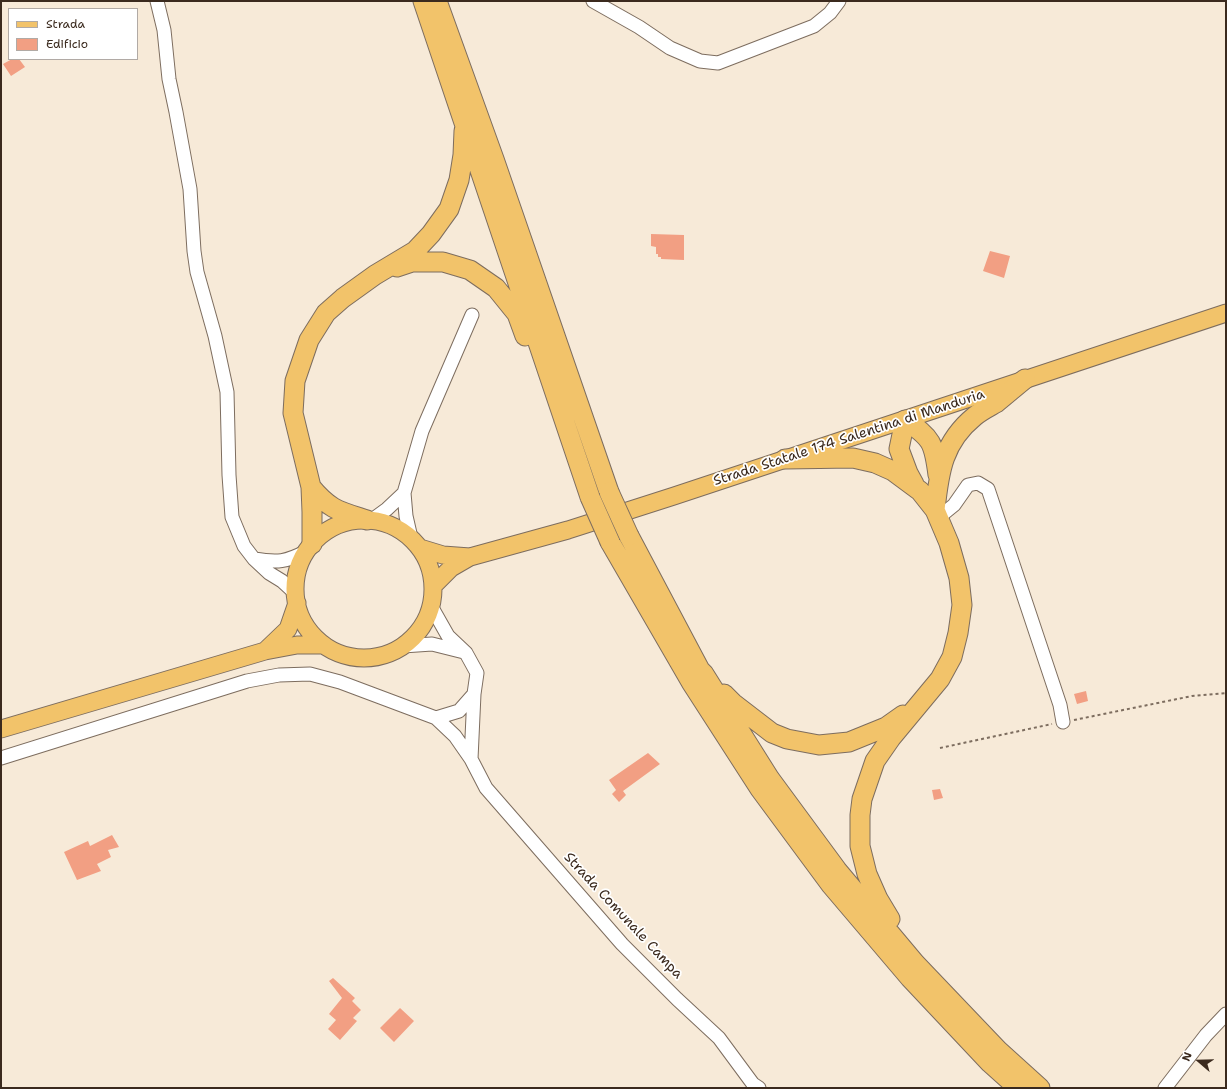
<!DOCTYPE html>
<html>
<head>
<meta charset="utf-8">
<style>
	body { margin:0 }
	#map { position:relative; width:1227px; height:1089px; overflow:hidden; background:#f7ead8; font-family:"Shantell Sans",sans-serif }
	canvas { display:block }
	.frame { position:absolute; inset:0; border:2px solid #3b2a1e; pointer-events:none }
	.legend { position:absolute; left:8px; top:8px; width:130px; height:52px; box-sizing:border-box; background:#fff; border:1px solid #b1aaa5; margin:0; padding:5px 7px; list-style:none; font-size:12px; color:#3b2a1e }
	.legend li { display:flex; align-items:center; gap:8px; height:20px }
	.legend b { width:20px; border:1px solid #b1aaa5 }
	.north { position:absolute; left:1179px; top:1041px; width:40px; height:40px; -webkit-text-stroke:3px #fff; paint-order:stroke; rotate:290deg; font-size:11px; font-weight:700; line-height:16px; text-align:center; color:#3b2a1e }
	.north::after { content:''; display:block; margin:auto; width:14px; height:18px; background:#3b2a1e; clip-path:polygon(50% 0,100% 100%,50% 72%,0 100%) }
</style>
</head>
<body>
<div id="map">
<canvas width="1227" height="1089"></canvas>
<div class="frame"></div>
<ul class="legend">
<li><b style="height:5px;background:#f2c36a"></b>Strada</li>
<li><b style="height:11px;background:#f29f83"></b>Edificio</li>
</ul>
<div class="north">N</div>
</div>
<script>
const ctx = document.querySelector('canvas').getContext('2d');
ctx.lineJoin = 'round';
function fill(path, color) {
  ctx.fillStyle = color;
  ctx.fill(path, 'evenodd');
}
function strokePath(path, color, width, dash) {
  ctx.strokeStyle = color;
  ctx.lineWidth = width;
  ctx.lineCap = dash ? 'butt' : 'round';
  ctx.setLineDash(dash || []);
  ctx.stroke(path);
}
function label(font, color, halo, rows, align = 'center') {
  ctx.font = font + ' "Shantell Sans",sans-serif';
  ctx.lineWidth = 3.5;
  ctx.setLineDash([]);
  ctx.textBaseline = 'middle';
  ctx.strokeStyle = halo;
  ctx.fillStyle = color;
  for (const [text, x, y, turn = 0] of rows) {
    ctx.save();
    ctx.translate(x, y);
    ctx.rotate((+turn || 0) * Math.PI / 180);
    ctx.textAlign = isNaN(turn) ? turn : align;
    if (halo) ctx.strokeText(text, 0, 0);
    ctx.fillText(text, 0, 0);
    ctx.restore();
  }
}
const building = new Path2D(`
	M12 59H19L25 67 11 76 3 64Z
	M651 234 684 235V260L661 259V257H658V254H656V247L651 246Z
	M990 251 1010 256 1004 278 983 271Z
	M1086 691 1088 701 1077 704 1074 694Z
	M648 753 660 764 623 791 626 795 619 802 612 794 616 790 609 780Z
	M940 789 943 798 934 800 932 790Z
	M112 835 119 847 108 850 111 857 97 864 101 871 77 880 64 852 88 841 90 846Z
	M333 978 355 998 352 1001 361 1010 353 1018 357 1021 340 1040 328 1029 336 1020 329 1014 342 998 329 981Z
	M400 1008 414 1021 394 1042 380 1028Z`);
const path = new Path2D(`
	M1074 720 1192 696 1226 693
	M940 748 1052 724`);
const minor = new Path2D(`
	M157 1 164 30 169 79 176 112 190 189 194 251 197 272 215 336 227 392 229 475 232 517 244 546 254 559 269 573 282 581 295 593
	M593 1 639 27 670 48 700 61 718 63 814 26 830 13 839 1
	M938 518 954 505 968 485 978 483 988 489 1060 705 1063 722
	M372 520 387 509 404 493
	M411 538 406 516 404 493 422 431 472 315
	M254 559C278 563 286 562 307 551
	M403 646 432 644 464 652
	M436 718 455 736 471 759 486 788 622 944 677 999 719 1038 753 1084 759 1088
	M1 758 247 681 279 675 310 674 340 682 436 718 459 711 474 694 477 673 466 653 448 636 431 606
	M471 759 474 694
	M1165 1088 1206 1035 1226 1014`);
const major = new Path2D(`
	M295 589a69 69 0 1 1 138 0a69 69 0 1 1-138 0Z
	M420 548 443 555 470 557
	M433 586 451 568 470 557 568 530 674 496 1226 313
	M265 651 288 629 297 603
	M1 729 265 651 297 645H324`);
const highway = new Path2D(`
	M423 1 590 497
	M437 1 494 159 609 492
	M397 267 412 262H443L470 270 496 288 517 314 525 336
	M785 459 853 458 875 463 893 471 920 491 935 510 949 543 959 578 962 605 958 633 952 657 940 679 891 738 875 761 862 799 860 815V846L867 874 878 899 890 919
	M914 484 908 473 899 449 905 420C932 438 934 443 938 475
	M311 487C330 510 339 511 367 520
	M935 510C939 471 943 442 975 416 981 411 989 407 996 403 1006 395 1015 387 1025 379
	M629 536 700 670 704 674 770 779 837 870 915 963 998 1050 1040 1088
	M610 542 691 682 760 789 831 885 910 978 990 1063 1018 1088
	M312 544V512L311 487 293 413 295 381 309 340 326 313 343 298 375 275 415 251 431 234 449 209 459 180 463 155 464 131
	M724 694 733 703 772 733 787 739 819 745 849 742 886 727 903 715`);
const highwayBridge = new Path2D(`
	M609 492 629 536
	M590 497 610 542`);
const streetNames = [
	["Strada Statale 174 Salentina di Manduria",849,438,-18],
	["Strada Comunale Campa",623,916,47]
];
fill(building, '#f29f83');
strokePath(minor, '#7d6d5f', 15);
strokePath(major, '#7d6d5f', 19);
strokePath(highway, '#7d6d5f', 21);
strokePath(path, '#7d6d5f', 2, [3, 3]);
strokePath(minor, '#fff', 13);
strokePath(major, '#f2c36a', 17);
strokePath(highway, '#f2c36a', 19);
strokePath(highwayBridge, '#7d6d5f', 21, []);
strokePath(highwayBridge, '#f2c36a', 19);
label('14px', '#3b2a1e', '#fff', streetNames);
</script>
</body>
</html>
